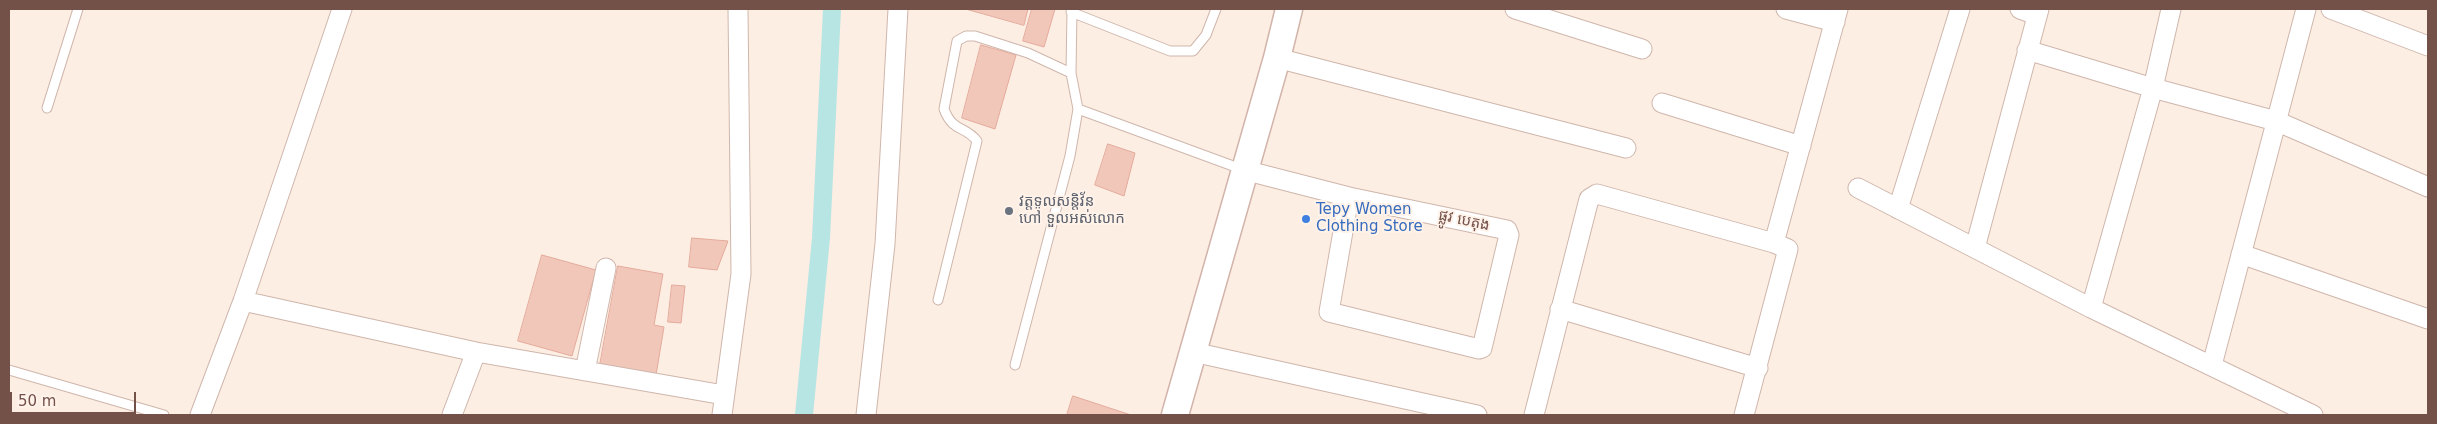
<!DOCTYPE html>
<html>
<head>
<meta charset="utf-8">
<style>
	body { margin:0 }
	#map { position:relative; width:2437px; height:424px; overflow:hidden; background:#fceee3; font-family:"DejaVu Sans",sans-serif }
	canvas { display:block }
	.frame { position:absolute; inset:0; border:10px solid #735149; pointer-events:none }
	.scale { position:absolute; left:10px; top:392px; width:126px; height:22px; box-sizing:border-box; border:2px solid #735149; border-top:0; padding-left:6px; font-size:15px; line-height:18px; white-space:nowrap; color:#735149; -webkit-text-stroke:4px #fff2e9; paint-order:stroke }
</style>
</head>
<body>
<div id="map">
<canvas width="2437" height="424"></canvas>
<div class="frame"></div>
<div class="scale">50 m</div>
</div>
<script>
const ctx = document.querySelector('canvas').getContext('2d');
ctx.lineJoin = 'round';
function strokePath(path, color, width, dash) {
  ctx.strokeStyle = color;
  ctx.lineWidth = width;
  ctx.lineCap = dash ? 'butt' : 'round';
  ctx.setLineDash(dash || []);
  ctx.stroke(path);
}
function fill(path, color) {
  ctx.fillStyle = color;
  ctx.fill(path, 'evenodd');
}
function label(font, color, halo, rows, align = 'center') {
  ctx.font = font + ' "DejaVu Sans","Noto Sans Khmer",sans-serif';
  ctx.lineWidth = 4;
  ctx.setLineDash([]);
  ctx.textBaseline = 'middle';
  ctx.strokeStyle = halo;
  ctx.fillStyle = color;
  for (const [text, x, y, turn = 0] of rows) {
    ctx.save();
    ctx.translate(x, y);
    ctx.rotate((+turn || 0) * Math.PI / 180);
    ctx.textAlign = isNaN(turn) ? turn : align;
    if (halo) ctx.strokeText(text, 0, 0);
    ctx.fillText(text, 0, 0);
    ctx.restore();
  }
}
const canal = new Path2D(`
	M804 415 821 238 832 9`);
const building = new Path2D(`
	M966 9H1028L1024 25Z
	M1032 9H1055L1044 47 1023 41Z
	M981 45 1016 55 995 129 962 118Z
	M1108 144 1135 153 1124 196 1095 185Z
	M692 238 728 241 717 270 689 267Z
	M542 255 596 270 572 356 518 341Z
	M618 266 663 274 654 325 664 327 656 375 600 365Z
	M672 285 685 286 681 323 668 322Z
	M1073 396 1131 415H1067Z`);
const lane = new Path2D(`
	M1071 12 1170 51H1193L1206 35 1216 9
	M47 108 78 9
	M1078 109 1244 170
	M938 300 977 141C965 125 953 133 944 109L957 41 966 36H975L1028 53 1071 73
	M1015 365 1070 156 1078 109 1071 73 1072 9
	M9 370 164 415`);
const street = new Path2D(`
	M1515 9 1642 49
	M1786 9 1835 22
	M2020 9 2037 15
	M2331 9 2428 46
	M2027 50 2153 88 2276 121 2428 187
	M1277 58 1626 148
	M1662 103 1801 146
	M1244 170 1349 197 1507 230 1509 235 1482 348 1479 349 1329 312 1349 197
	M1858 188 2091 308 2313 415
	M1898 209 1960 9
	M1774 243 1838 9
	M1975 248 2039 9
	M2241 254 2428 319
	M243 301 476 352 724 395
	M2091 308 2153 88 2171 9
	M1560 309 1758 368
	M1193 352 1477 415
	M2212 365 2306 9
	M585 371 606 268
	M200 415 243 301 342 9
	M452 415 476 352
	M722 415 741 274 738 9
	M866 415 885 244 898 9
	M1534 415 1589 199 1597 194 1774 243 1788 249 1744 415`);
const secondary = new Path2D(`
	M1175 415 1277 58 1289 9`);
const markers = [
	[1009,211,5,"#6b7280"],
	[1306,219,5,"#3f7fe0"]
];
const worshipNames = [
	["វត្តទូលសន្តិវ័ន",1019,202],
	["ហៅ ទួលអស់លោក",1019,219]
];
const shopNames = [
	["Tepy Women",1316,210],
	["Clothing Store",1316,227]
];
const streetNames = [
	["ផ្លូវ បេតុង",1464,221,12]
];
strokePath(canal, '#b7e5e4', 18);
fill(building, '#f1c7ba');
strokePath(building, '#e4aa9b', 1);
strokePath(lane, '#cfb6ac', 11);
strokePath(street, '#cfb6ac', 21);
strokePath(secondary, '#d2b4aa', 29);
strokePath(lane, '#fff', 9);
strokePath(street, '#fff', 19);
strokePath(secondary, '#fff', 26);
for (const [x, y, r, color] of markers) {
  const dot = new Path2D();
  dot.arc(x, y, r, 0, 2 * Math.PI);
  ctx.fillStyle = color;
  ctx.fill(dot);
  strokePath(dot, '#fff2e9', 2);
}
label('15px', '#5b616d', '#fff2e9', worshipNames, 'left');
label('15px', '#366cbe', '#fff2e9', shopNames, 'left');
label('15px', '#735149', '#fff2e9', streetNames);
</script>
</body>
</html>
